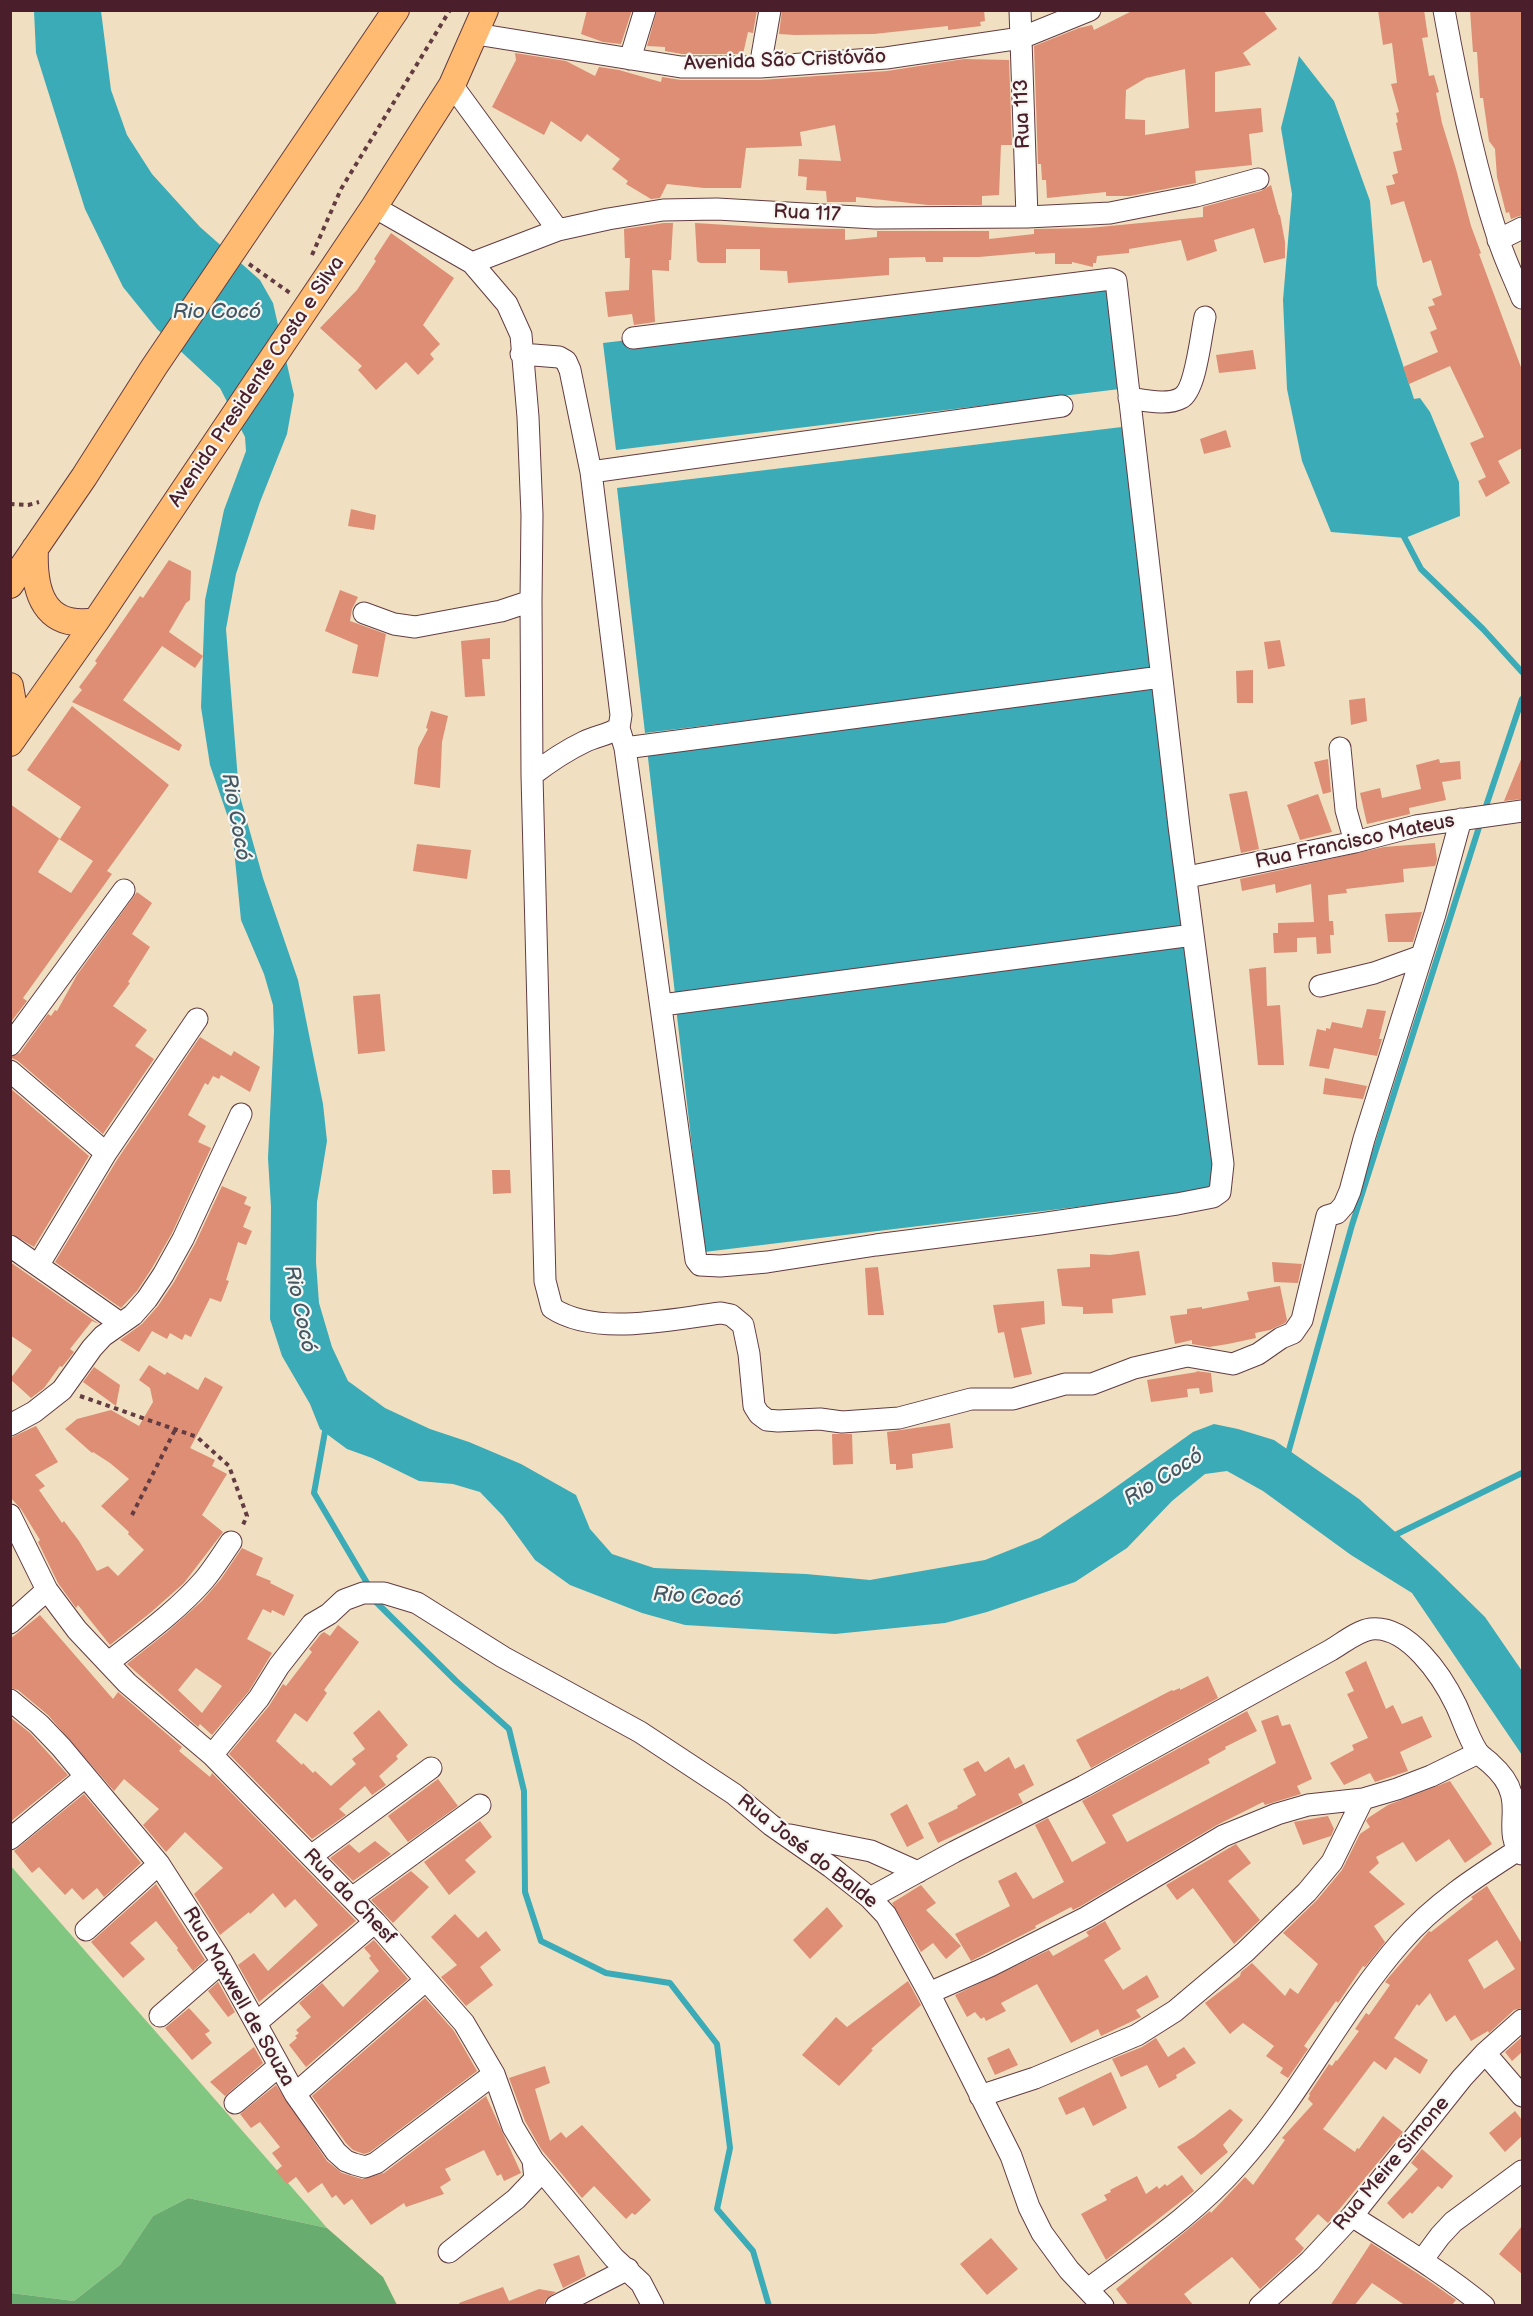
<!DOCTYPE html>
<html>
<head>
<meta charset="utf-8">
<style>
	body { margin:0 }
	#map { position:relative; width:1533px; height:2316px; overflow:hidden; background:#f0dfc1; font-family:"Balsamiq Sans",sans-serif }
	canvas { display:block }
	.frame { position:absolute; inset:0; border:12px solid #4a1f2b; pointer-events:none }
</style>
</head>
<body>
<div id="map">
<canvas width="1533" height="2316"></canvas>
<div class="frame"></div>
</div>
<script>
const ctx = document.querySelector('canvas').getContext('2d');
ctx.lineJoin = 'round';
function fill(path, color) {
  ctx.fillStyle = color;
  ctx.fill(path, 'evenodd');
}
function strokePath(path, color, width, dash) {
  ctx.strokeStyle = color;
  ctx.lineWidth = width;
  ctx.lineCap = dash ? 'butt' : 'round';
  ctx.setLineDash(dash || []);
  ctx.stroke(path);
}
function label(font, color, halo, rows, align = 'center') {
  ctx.font = font + ' "Balsamiq Sans",sans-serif';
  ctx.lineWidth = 4.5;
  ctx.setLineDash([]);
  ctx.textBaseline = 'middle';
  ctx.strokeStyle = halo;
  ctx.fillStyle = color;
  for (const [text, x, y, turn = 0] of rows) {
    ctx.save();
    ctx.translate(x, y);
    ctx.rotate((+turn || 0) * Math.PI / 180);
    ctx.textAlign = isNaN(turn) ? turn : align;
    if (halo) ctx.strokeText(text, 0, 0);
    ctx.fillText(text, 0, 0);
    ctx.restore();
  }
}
const green = new Path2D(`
	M10 1865 309 2207 327 2228 188 2198 153 2216 120 2265 74 2301 11 2293Z`);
const forest = new Path2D(`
	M188 2198 327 2228 383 2277 397 2305H11V2293L74 2301 120 2265 153 2216Z`);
const water = new Path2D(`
	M34 11H101L111 90 127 135 152 174 200 227 260 280 273 303 294 395 287 434 260 502 236 574 226 629 239 793 263 878 298 980 323 1104 327 1141 317 1202 316 1262 319 1303 332 1347 348 1381 385 1408 430 1429 469 1442 521 1464 576 1495 590 1529 612 1554 654 1568 806 1574 870 1580 985 1560 1040 1538 1102 1497 1193 1432 1214 1424 1238 1429 1274 1440 1359 1499 1437 1570 1485 1617 1522 1671V1755L1412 1593 1351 1555 1263 1491 1227 1471 1205 1474 1172 1501 1127 1548 1075 1582 987 1612 945 1623 835 1634 685 1625 642 1613 570 1585 535 1560 503 1516 480 1492 453 1484 419 1481 372 1458 347 1449 320 1429 310 1404 282 1356 270 1319 271 1207 268 1158 274 1031 273 1005 264 974 241 920 232 829 210 765 201 707 205 600 224 510 246 451 245 437 220 388 157 329 123 287 85 209 36 53Z
	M1299 56 1334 101 1370 201 1377 285 1414 399 1420 398 1430 412 1459 482 1460 516 1405 538 1331 532 1302 461 1287 389 1283 300 1292 194 1281 128Z
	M1116 281 1128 388 616 450 603 343Z
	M1130 426 1159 670 645 733 617 488Z
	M1160 687 1188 932 675 994 647 749Z
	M1188 945 1217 1190 704 1252 676 1007Z`);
const stream = new Path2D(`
	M1401 531 1421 569 1483 629 1522 672
	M1484 812 1522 699
	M326 1426 314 1493 370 1588
	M1287 1457 1352 1225 1481 821
	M1391 1537 1522 1473
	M376 1602 456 1681 509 1729 524 1791 525 1892 541 1941 606 1973 670 1983 717 2044 730 2148 717 2209 753 2251 769 2306`);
const building = new Path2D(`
	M587 10H632L621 44 603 42 581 34Z
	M657 10H757L753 33 748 32 743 54H682L665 51V47L647 46Z
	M782 10H984L985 21 980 22 981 26 948 30V26L874 34 795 35 779 34Z
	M1134 10H1263L1277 29 1243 53 1251 65 1215 72V112L1261 108 1263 132 1249 134 1252 165 1195 171 1196 183 1130 196H1106V192L1047 198 1046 180H1042L1041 164H1038L1034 46 1079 28 1092 25 1094 30ZM1185 69 1189 128 1145 135V120L1125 119 1126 90 1146 78Z
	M1378 10H1424L1428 37 1422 38 1429 76 1434 75 1439 92 1436 93 1442 123 1456 169 1471 226 1481 253 1479 254 1522 370V448L1498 461 1510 483 1486 497 1478 481 1486 477 1470 443 1484 437 1450 366 1409 384 1403 367 1438 352 1430 332 1437 329 1428 307 1435 305 1432 299 1442 295 1431 260 1423 263 1404 201 1391 205 1386 186 1395 184 1392 175 1398 173 1393 152 1402 150 1396 123 1398 122 1396 113 1399 112 1391 84 1397 83 1392 43 1383 45Z
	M1470 10H1522V215L1511 219 1509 212 1506 213 1497 177 1495 149 1489 141 1483 98H1480L1477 52H1473Z
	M515 53 566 61 595 76 599 67 619 70 661 82 662 77 681 80H761L887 71 964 59 1009 60 1012 145H1001L999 195 982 196V205H928L856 197V202H827L826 191 806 190 807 177 798 176 799 159 841 161 835 125 800 132 802 146 746 148 741 188H704L667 184 660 198 651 199 626 184 628 181 612 169 620 159 587 134 581 142 551 121 544 135 492 107 516 60Z
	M1271 185 1279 215H1280L1285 242V258L1264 263 1254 228 1214 240 1217 251 1187 261 1181 240 1129 249V253L1097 256 1096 263H1093V267L1072 262V264H1055V253L1035 254V252L979 257H943V262H926L925 257 889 258V275L788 283 787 271 760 270V249H726V263H700L697 261 695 223 776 228 845 229V240L877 237V231H989V239L1034 234V229L1089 228 1203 217V207L1261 191Z
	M664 223H673L671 260H669V271L652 270 655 322 634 325 632 314 608 317 605 292 629 290 630 258H625L624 229Z
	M391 233 454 278 423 325 440 344 430 354 434 359 418 375 406 362 376 390 358 370 362 366 320 328 357 290 376 261 374 259Z
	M1253 350 1256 369 1219 373 1216 355Z
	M1226 430 1231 447 1204 454 1200 439Z
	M351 509 376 515 374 530 348 526Z
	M169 560 191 571 190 600 186 603 169 632 203 656 195 668 162 646 123 700 182 745 179 751 72 702 82 690 79 687 97 663 95 661 140 596 143 598Z
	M340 590 358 597 352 609 350 621 386 634 378 677 352 673 358 645 325 631Z
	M490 638V659H482L485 696 465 697 461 641Z
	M1280 640 1285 666 1268 669 1264 642Z
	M1253 670V703H1237L1236 671Z
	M1365 698 1367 721 1351 725 1349 700Z
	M72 706 169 785 107 871 112 874 23 998 27 1001 10 1023V804L60 839 81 807 27 770ZM59 839 93 861 71 893 38 872Z
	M431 711 448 716 442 742 440 788 414 784 418 748 428 729 426 728Z
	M1522 757V799L1504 801Z
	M1328 759 1331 792 1323 794 1314 762Z
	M1439 759 1440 763 1460 761 1461 779 1442 782 1446 800 1409 808 1410 814 1367 824 1360 793 1380 788 1382 798 1421 789 1416 765Z
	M1247 791 1259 849 1241 853 1229 794Z
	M1318 794 1332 832 1300 840 1287 805Z
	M1435 843 1437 860 1435 866 1403 869 1404 882 1346 889 1347 893 1328 895 1329 921H1333L1334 935H1330L1331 953 1317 954 1316 937 1297 938V952L1274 953 1273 933H1278V923L1314 922 1311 884 1276 893 1275 884 1242 891 1240 879 1384 847Z
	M417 844 471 850 467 879 413 871Z
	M137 892 152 903 132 934 150 947 128 982 130 983 113 1006 147 1030 135 1046 154 1059 103 1134 18 1061 10 1057 20 1053 48 1014 51 1016 55 1010 57 1011 77 975Z
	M1422 912 1413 942H1388L1385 914Z
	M1266 967 1267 1006 1280 1005 1284 1065H1258L1249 969Z
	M380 994 385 1051 358 1054 353 996Z
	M1367 1009 1386 1011 1379 1039H1382L1377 1056 1334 1048 1329 1069 1309 1066 1317 1029 1326 1031V1028L1330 1029 1332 1022 1362 1028Z
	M200 1037 231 1056 234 1051 260 1067 250 1092 221 1075 219 1079 213 1076 208 1085 205 1083 188 1115 206 1126 198 1142 211 1148 172 1233 152 1268 137 1291 121 1308 55 1262 117 1160Z
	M1325 1078 1367 1086 1363 1099 1323 1094Z
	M10 1088 89 1156 34 1247 10 1233Z
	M492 1170H510L511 1193 493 1194Z
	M222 1186 247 1197 244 1204 251 1207 243 1227 252 1231 246 1245 238 1242 226 1280 229 1281 221 1302 210 1298 191 1337 185 1334 182 1340 170 1333 167 1339 152 1331 139 1352 120 1340 142 1324 158 1306 174 1282 195 1244Z
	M1139 1251 1146 1295 1112 1299 1113 1313 1083 1314V1307L1062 1306 1057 1269 1090 1267V1254L1110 1255Z
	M10 1262 99 1324 92 1321 70 1349 74 1352 62 1367 60 1366 44 1388 31 1398 10 1379 32 1350 10 1335Z
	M1272 1262 1302 1264 1298 1283 1274 1282Z
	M878 1267 884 1315H868L865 1268Z
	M1280 1286 1287 1320 1285 1323 1270 1330 1255 1333 1256 1338 1228 1344 1209 1347 1192 1344V1340L1175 1344 1170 1316 1187 1314V1309L1202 1307V1309L1249 1300 1247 1292Z
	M1044 1301 1045 1324 1021 1328 1032 1374 1014 1378 1004 1332 998 1333 993 1305Z
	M149 1365 165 1375 167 1372 198 1390 205 1377 223 1387 190 1448 215 1460 212 1466 227 1474 202 1515 223 1532 184 1583 150 1613 110 1645 78 1605 76 1608 58 1583 38 1542 40 1540 21 1509 10 1497V1438L36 1426 58 1462 35 1475 45 1486 39 1490 62 1523 64 1521 79 1541 97 1571 108 1566 118 1576 144 1550 128 1534 129 1532 101 1506 129 1479 110 1463 93 1452 92 1453 65 1429 77 1419 111 1410 139 1426 153 1402 150 1388 139 1380Z
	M94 1367 120 1385 116 1406 83 1382Z
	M1196 1371 1211 1373 1213 1392 1200 1394 1199 1388 1187 1389 1188 1397 1151 1402 1147 1380 1197 1372Z
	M950 1423 953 1448 912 1454 913 1468 896 1470V1464H890L887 1432Z
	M832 1434H852L853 1464 833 1465Z
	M242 1548 263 1558 256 1575 271 1581 270 1583 294 1595 284 1616 272 1610 271 1613 263 1609 247 1639 272 1653 249 1691 212 1735 200 1724 198 1727 127 1664 166 1633 202 1601 221 1579ZM196 1668 222 1686 202 1713 178 1690Z
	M40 1615 113 1699 118 1692 182 1747 179 1751 210 1777 212 1773 356 1921 259 2002 238 1965 254 1953 268 1971 318 1925 295 1899 285 1908 273 1893 250 1914 249 1912 220 1935 194 1894 223 1868 185 1832 166 1852 143 1825 159 1809 124 1779 114 1791 48 1715 18 1690 10 1688V1639Z
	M338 1625 359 1642 324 1690 327 1693 307 1722 295 1713 276 1741 302 1765 303 1763 313 1773 315 1771 331 1786 356 1764 352 1759 365 1749 353 1733 379 1710 408 1745 396 1756 398 1759 379 1776 386 1785 372 1795 365 1786 339 1809 346 1815 312 1839 229 1754 269 1706 283 1684 286 1686 312 1652 309 1649 321 1634 324 1632 330 1636Z
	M1366 1661 1386 1709 1393 1705 1402 1724 1422 1716 1432 1737 1400 1752 1408 1771 1375 1782 1370 1773 1344 1785 1330 1763 1354 1750 1352 1745 1368 1738 1347 1694 1354 1691 1345 1672Z
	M1208 1676 1218 1698 1091 1768 1076 1740 1172 1690 1173 1691 1180 1688V1690Z
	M1247 1711 1257 1731 1225 1747 1226 1749 1208 1759 1210 1763 1112 1815 1127 1842 1276 1763 1261 1721 1278 1715 1282 1726 1290 1724 1312 1779 1297 1786 1301 1794 1265 1805 1263 1802 1217 1825 1081 1906 1073 1910 1071 1907 1035 1926 1036 1928 971 1961 955 1934 1010 1906 998 1881 1016 1872 1033 1899 1064 1882 1035 1825 1048 1818 1072 1862 1106 1843 1082 1801Z
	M10 1717 30 1733 68 1775 10 1822Z
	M1009 1757 1015 1769 1024 1764 1034 1785 1018 1794 1023 1803 938 1843 928 1823 958 1808 957 1806 976 1795 963 1769 978 1761 985 1772Z
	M438 1779 458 1806 408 1842 388 1816Z
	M1450 1781 1492 1844 1465 1863 1449 1839 1416 1862 1403 1842 1376 1857 1379 1863 1369 1872 1405 1904 1374 1926 1385 1942 1365 1967 1363 1966 1338 2003 1336 2001 1304 2046 1308 2049 1288 2078 1280 2073 1283 2068 1266 2056 1274 2046 1243 2023 1230 2034 1205 2003 1240 1976 1241 1972 1252 1963 1285 1996 1290 1988 1298 1994 1318 1964 1283 1933 1317 1900 1342 1870 1360 1834 1370 1827 1366 1821 1368 1818 1388 1805Z
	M84 1794 141 1863 104 1897 97 1888 83 1900 72 1888 65 1895 39 1867 32 1873 14 1851Z
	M907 1804 924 1838 907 1847 890 1814Z
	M1328 1816 1334 1829 1331 1836 1303 1845 1294 1822Z
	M480 1821 492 1837 465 1860 476 1872 449 1895 424 1862Z
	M375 1841 391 1854 353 1881 330 1858 349 1844 359 1853Z
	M1236 1844 1251 1863 1228 1881 1260 1920 1234 1944 1193 1888 1177 1900 1166 1885Z
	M411 1871 429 1887 393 1923 371 1900Z
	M156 1884 205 1960 193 1971 177 1950 178 1948 156 1921 130 1943 145 1959 123 1978 91 1942Z
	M921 1885 936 1903 926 1910 961 1946 946 1959 933 1943 921 1952 892 1903Z
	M1487 1886 1522 1944V2008L1514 2010 1489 2033 1488 2031 1471 2041 1455 2015 1446 2022 1430 1993 1419 2006 1417 2004 1394 2038 1428 2060 1420 2074 1395 2057 1386 2070 1374 2061 1323 2129 1355 2152 1357 2148 1359 2149 1383 2116 1403 2132 1328 2223 1318 2214 1295 2239 1304 2248 1301 2252 1260 2289 1232 2257 1184 2294 1194 2306H1129L1116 2289 1210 2211 1211 2213 1245 2177 1253 2185 1285 2140 1282 2138 1313 2104 1308 2099 1310 2095 1309 2094 1329 2064 1332 2066 1336 2060 1337 2061 1359 2031 1355 2029 1366 2013 1369 2015 1390 1985 1385 1982 1389 1977 1429 1931 1431 1932 1473 1899 1471 1897ZM1497 1940 1515 1969 1484 1989 1468 1960Z
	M827 1907 843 1926 810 1959 793 1940Z
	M455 1914 478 1938 486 1931 501 1950 480 1967 493 1985 466 2006 441 1977 457 1965 431 1937Z
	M1105 1921 1121 1949 1104 1960 1123 1990 1147 1975 1159 1997 1136 2010 1141 2017 1101 2036 1098 2029 1071 2043 1037 1984 1001 2003 1006 2011 986 2021 984 2017 981 2019 975 2012 967 2017 955 1995 1049 1950 1053 1956 1089 1936 1086 1932Z
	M374 1940 408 1979 306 2067 289 2045 297 2038 295 2036 299 2033 296 2030 311 2017 299 2003 322 1983 343 2007 379 1971 369 1958 371 1956 364 1948Z
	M908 1981 921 2005 871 2049 873 2050 839 2086 802 2055 836 2017 847 2027Z
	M218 1982 235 2012 228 2017 208 1991Z
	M425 1998 454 2031 477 2071 370 2152 364 2154 353 2150 346 2143 312 2096Z
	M189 2008 210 2031 205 2034 212 2043 192 2060 165 2028Z
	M1522 2037V2052L1512 2061 1505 2052Z
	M1156 2038 1168 2057 1184 2047 1196 2063 1176 2075 1177 2078 1159 2088 1147 2065 1121 2077 1112 2059 1142 2047Z
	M254 2047 263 2063 225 2096 210 2082Z
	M1009 2048 1018 2065 995 2075 987 2058Z
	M545 2066 550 2083 535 2089 550 2141 561 2132 566 2138 582 2125 651 2200 635 2215 632 2213 626 2219 594 2186 582 2198 541 2149 525 2121 509 2078Z
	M1111 2072 1127 2108 1093 2126 1084 2107 1066 2115 1058 2098Z
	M276 2085 327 2161 342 2173 362 2179 384 2173 486 2096 521 2173 504 2181 501 2174 497 2176 484 2150 445 2169 451 2180 440 2187 444 2194 406 2207 404 2203 371 2225 352 2199 344 2205 336 2195 332 2198 322 2183 308 2193 296 2177 287 2184 276 2171 282 2166 272 2153 280 2147 260 2122 251 2128 240 2114Z
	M1230 2109 1243 2120 1223 2145 1228 2152 1201 2175 1177 2147 1194 2137Z
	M1515 2111 1522 2120V2136L1505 2152 1489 2133Z
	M1422 2149 1453 2176 1442 2189 1438 2186 1412 2214 1410 2212 1403 2219 1387 2203 1418 2169 1411 2163Z
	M1182 2175 1194 2191 1106 2260 1081 2214 1107 2200 1104 2195 1111 2192 1110 2190 1137 2176 1146 2194 1157 2186 1159 2189 1165 2184 1167 2186Z
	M1522 2226V2274L1499 2254Z
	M991 2238 1018 2269 987 2295 960 2264Z
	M1371 2243 1429 2281 1456 2300 1451 2306H1406L1372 2283 1354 2306H1330Z
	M579 2255 586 2276 563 2288 553 2264Z
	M503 2287 509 2301 539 2289 556 2292 546 2299 543 2306H460L459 2303Z`);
const path = new Path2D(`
	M312 255 341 189 450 10
	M249 264 290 293
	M10 504 28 505 39 502
	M80 1396 197 1437 229 1466 247 1516 242 1527
	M132 1515 176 1428`);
const minor = new Path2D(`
	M1020 10 1027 217
	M1444 10C1458 87 1474 165 1498 238 1504 258 1514 278 1522 298
	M476 34 681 67H760L886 58 1021 38 1090 10
	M630 59 645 10
	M760 67 770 10
	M452 85 558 230
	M374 207 472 263 558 230 608 219 663 210 717 209 875 218 1027 217 1110 213 1196 196 1258 179
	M1498 240 1522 228
	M472 263 507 304 521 335 528 417 532 515 531 601 532 775 545 1281 552 1308C596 1337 670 1319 721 1313L731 1315 743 1325 749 1354 754 1406 759 1414 767 1420 778 1421 820 1419 842 1422 899 1418 971 1399H1013L1065 1384H1092L1134 1368 1187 1356 1233 1364 1258 1354 1281 1338 1293 1333 1302 1320 1327 1216 1337 1213 1344 1205 1350 1191 1364 1139 1435 914 1461 819
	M521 354 559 357 566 361 570 370 591 472 621 715 619 728C608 735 596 736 584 742 565 751 549 762 532 775
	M1129 398C1144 400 1167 406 1181 398 1196 390 1201 334 1205 317
	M591 472 1062 406
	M364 613 394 624 415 627 501 611 531 601
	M619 728 625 748 696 1260 700 1265 720 1266 767 1262 876 1245 1040 1224 1177 1204 1213 1197 1220 1192 1223 1164 1179 826 1116 281 1111 279 633 338
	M625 748 1161 677
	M1340 748 1346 810 1355 842
	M1188 877 1355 842 1416 826 1522 811
	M1320 986 1374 973 1421 956
	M662 1005 1193 935
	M10 1045 124 890
	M10 1071 106 1153
	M10 1246 120 1323
	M39 1264 106 1153 197 1019
	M10 1425 34 1412 62 1390 92 1348 103 1336 133 1315 147 1299 163 1275 183 1239 241 1114
	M10 1515 47 1590 77 1630 127 1683 212 1755 375 1922 464 2023 494 2074 513 2127 533 2160 614 2258 641 2283 653 2306
	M10 1623 47 1590
	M109 1662C142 1636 176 1612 204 1580 214 1568 222 1555 231 1542
	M10 1700 39 1724 61 1747 159 1864 222 1962 295 2094 336 2152 346 2161 354 2164 365 2167 376 2163 494 2074
	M212 1755 259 1698 279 1666 312 1624 329 1614 344 1600 363 1593H384L417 1603 503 1657 640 1732 734 1794 771 1825 831 1867 870 1898 886 1915 929 1993 1011 2156 1029 2207 1042 2233 1069 2270 1103 2306
	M790 1835 871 1851 918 1872
	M10 1839 85 1777
	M311 1856 431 1768
	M352 1898 480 1805
	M870 1898 954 1852 1084 1786 1331 1650C1343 1643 1357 1631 1371 1629 1408 1625 1442 1676 1456 1705 1463 1720 1468 1737 1477 1751 1480 1756 1486 1759 1490 1763 1499 1771 1508 1781 1511 1793 1518 1813 1505 1836 1522 1854
	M86 1930 159 1864
	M929 1993 990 1966 1087 1917 1223 1836 1277 1814 1308 1805 1363 1799 1397 1789 1431 1776 1478 1753
	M160 2016 222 1962
	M256 2023 375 1922
	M1485 2053 1522 2096
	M295 2094 426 1980
	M980 2096 1035 2078 1137 2035 1175 2011 1245 1952 1307 1892 1332 1862 1363 1799
	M235 2103 279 2066
	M1352 2216C1397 2245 1443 2272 1484 2306
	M449 2252 516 2199 535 2179 533 2160
	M1423 2259 1440 2236 1453 2222 1522 2171
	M1088 2289C1140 2250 1195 2214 1238 2165 1300 2096 1340 2012 1401 1942 1434 1904 1476 1877 1518 1850
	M556 2306 628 2269
	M1260 2306 1310 2261 1352 2216 1462 2078 1485 2053 1522 2020`);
const major = new Path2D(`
	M35 548C33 592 44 630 96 621
	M10 585 84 477 154 367 396 10
	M10 686 15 714 13 739
	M10 743 96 621 374 207 452 85 485 10`);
const streetNames = [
	["Avenida São Cristóvão",785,61,-2],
	["Rua 113",1023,114,-92],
	["Rua 117",807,214,3],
	["Avenida Presidente Costa e Silva",257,382,-56],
	["Rua Francisco Mateus",1355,842,-12],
	["Rua José do Balde",807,1852,38],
	["Rua da Chesf",349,1897,46],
	["Rua Maxwell de Souza",238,1997,60],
	["Rua Meire Simone",1392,2164,-50]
];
const waterNames = [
	["Rio Cocó",217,313],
	["Rio Cocó",235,817,80],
	["Rio Cocó",299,1309,78],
	["Rio Cocó",1164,1478,-32],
	["Rio Cocó",697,1598,4]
];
fill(green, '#81c781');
fill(forest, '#68ac6f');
fill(water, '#3babb7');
strokePath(stream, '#3babb7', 6);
fill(building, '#dd8e75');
strokePath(minor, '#633c42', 23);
strokePath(major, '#633c42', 28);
strokePath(path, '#633c42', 4, [4.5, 4.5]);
strokePath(minor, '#fff', 21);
strokePath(major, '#ffbb71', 26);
label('20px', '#4a1f2b', '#f6f6f2', streetNames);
label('italic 21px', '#445763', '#f6f6f2', waterNames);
</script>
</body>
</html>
